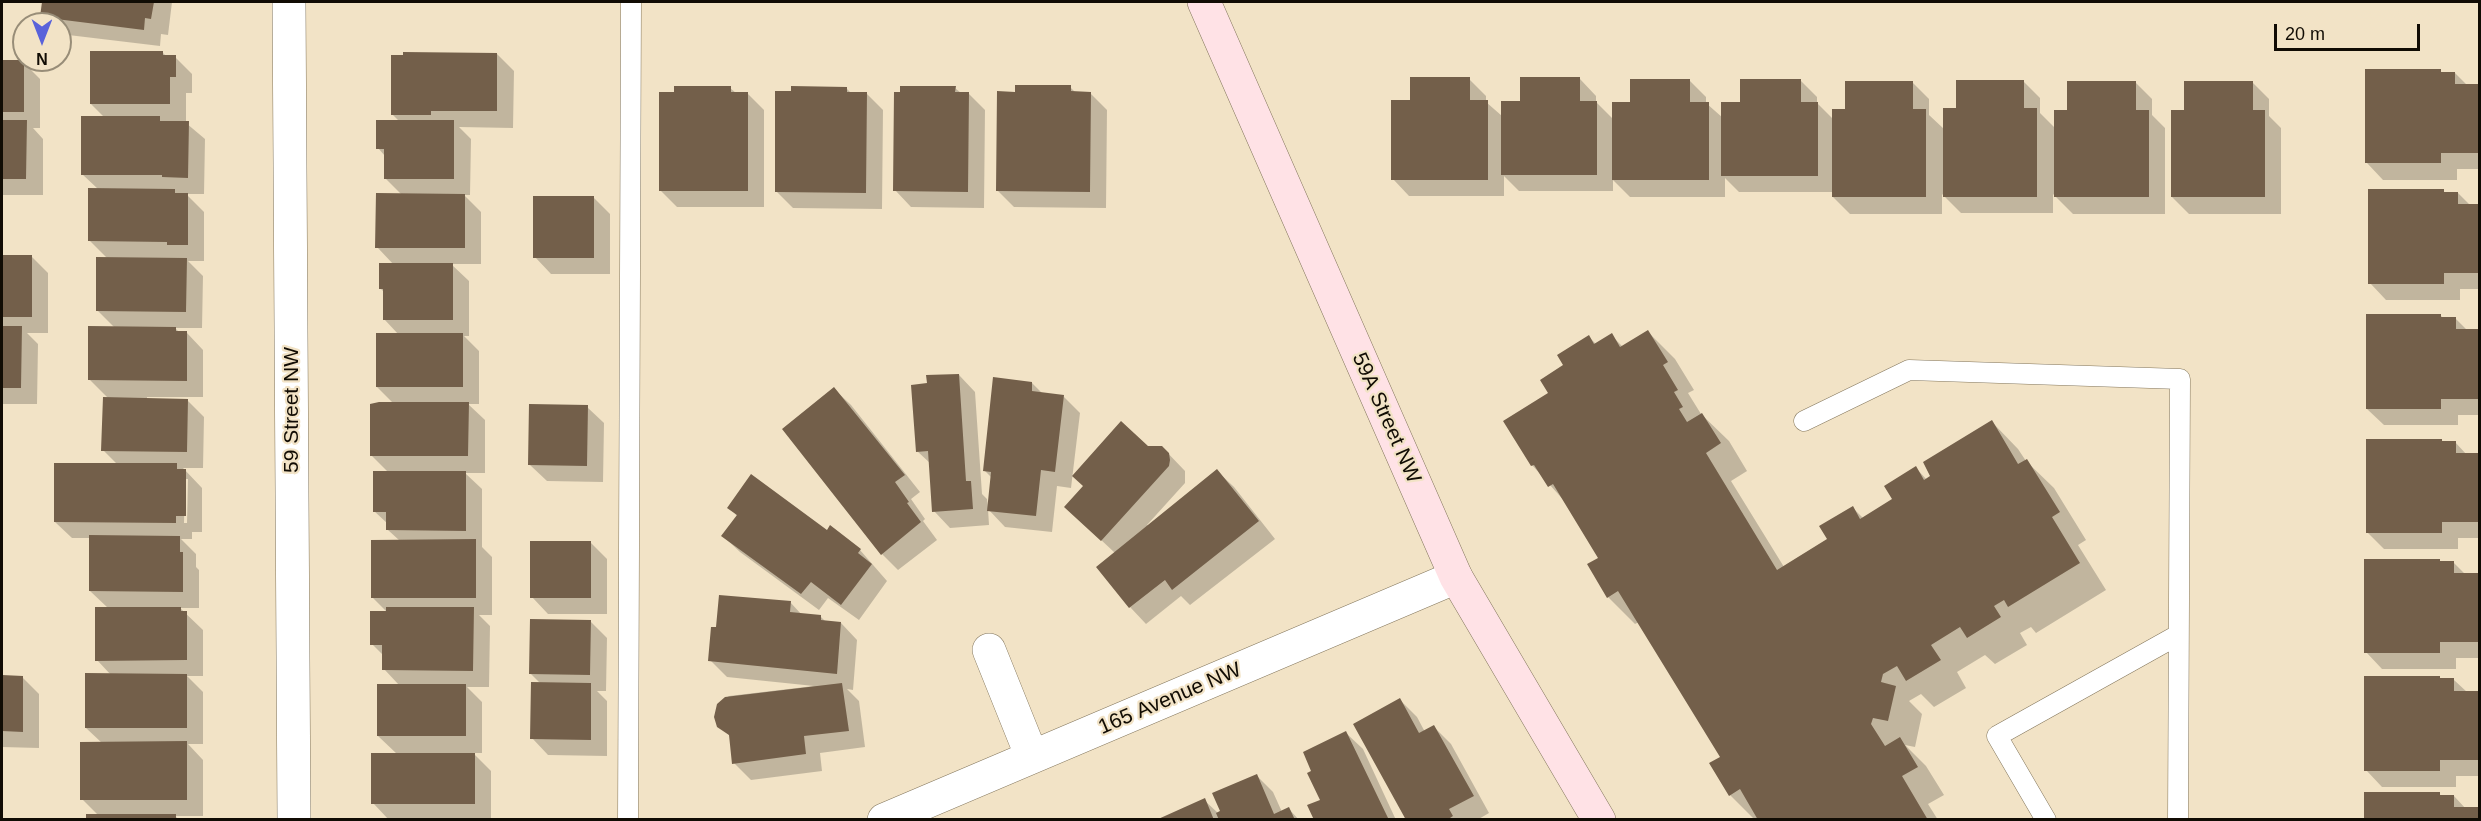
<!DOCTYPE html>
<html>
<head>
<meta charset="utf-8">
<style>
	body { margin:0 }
	#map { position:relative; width:2481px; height:821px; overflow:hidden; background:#f2e3c6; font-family:Helvetica,sans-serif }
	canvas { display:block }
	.frame { position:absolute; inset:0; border:3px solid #110c04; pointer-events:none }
	.north { position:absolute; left:12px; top:12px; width:60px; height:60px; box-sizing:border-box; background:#f2e3c6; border:2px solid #988d78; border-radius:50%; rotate:180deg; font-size:16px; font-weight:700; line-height:24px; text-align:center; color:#110c04 }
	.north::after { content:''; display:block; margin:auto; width:21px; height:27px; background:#5962da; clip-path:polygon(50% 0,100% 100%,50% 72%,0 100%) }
	.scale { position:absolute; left:2274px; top:24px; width:146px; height:27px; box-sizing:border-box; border:3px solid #110c04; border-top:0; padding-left:8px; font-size:18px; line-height:21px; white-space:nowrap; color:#110c04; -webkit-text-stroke:4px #f2e3c6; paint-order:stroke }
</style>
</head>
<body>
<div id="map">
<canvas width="2481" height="821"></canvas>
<div class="frame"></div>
<div class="north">N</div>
<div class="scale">20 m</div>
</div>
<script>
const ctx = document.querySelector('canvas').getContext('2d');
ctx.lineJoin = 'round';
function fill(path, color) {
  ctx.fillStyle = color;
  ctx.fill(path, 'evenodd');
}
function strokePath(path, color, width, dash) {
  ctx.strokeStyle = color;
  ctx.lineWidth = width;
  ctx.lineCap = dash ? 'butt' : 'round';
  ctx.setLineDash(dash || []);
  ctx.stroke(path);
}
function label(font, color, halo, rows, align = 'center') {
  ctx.font = font + ' Helvetica,sans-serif';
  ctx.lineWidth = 4.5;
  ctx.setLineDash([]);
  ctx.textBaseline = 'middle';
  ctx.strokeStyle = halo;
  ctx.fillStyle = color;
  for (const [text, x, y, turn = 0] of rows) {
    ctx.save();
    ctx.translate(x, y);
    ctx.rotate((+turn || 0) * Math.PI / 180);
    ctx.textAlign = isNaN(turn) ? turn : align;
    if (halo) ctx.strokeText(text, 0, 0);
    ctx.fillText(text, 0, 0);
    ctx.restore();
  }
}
const shadow = new Path2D(`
	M43 2H172L168 35 161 34 160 46 60 34V24H49L42 17Z
	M163 53 167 57H175L192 74V93H186V123L205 139 204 194H186L204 212V261H188L203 276 202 328H175L180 333H187L203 350V397H147V399L187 400 204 417 203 468H183L202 488V532H192V539H181L196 554V567L199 570V608H180L203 630V676H187L203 692V744H188L203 760V816H175L179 820H88L98 815 82 799 102 743 86 728 111 675 97 660 108 608 90 591 91 538H72L55 522 117 464 103 450 109 399 89 379 114 327 97 310 107 258 90 241 98 189 82 174 105 118 91 104ZM185 479H188L187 523H184Z
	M497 54 514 71 513 128 459 127 471 139 470 195H464L481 212V264H451L469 281V336H464L479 351V404H468L485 420V473H465L482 489V547L492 557V615H479L490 626 489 687H467L482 702V753H473L491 771V820H389L373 803 397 754 378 736 399 685 384 669V656L372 644 388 613 373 598 400 541 388 530V524L374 511 389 473 372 456 395 405 377 387 399 335 384 319V292L381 289 394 265 377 247 402 195 385 178V156L378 148 399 121 392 114Z
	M2 62H23L40 79V128H33L43 139V195H2Z
	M2440 71 2443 73H2455L2467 85H2480V169H2457V180H2383L2367 163Z
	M1469 79 1486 96V102L1502 116 1521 102 1580 79 1596 96V102L1613 119 1631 103 1689 80 1706 97V103L1723 118 1742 103 1800 80 1817 97V103L1833 119 1846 110 1912 82 1929 99V115L1944 129 1957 110 2023 81 2040 98V113L2056 129 2069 111 2135 82 2152 99V115L2165 128V214H2073L2053 194V213H1961L1942 194V214H1850L1833 197V192H1739L1725 178V197H1630L1613 180V191H1519L1504 176V196H1409L1393 179 1411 102Z
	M2252 82 2269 99V116L2281 128V214H2189L2172 197 2185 111Z
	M1070 87 1076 93H1090L1107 110 1106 208 1014 207 997 190 1017 94Z
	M730 88 736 93H747L764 110V207H677L660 190Z
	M955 88 961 93H968L985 110 984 208 911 207 895 190Z
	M847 89 851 93H866L883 110 882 209 793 208 776 191Z
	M2443 191 2446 193H2458L2470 205H2480V289H2460V300H2386L2370 283Z
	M593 197 610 214V274H551L535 257Z
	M2 257H32L48 273V333H27L38 344 37 404H2Z
	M2441 316 2443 318H2455L2467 330H2480V415H2458V425H2384L2367 409Z
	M1648 332 1675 359 1694 390 1688 393 1701 414 1729 441 1747 471 1731 481 1784 567 1829 540 1853 508 1864 519 1894 500 1916 468 1927 480 1992 422 2018 449 2026 461 2054 488 2086 540 2078 545 2106 590 2036 633 2031 627 2020 633 2027 645 1995 664 1985 655 1957 672 1966 688 1934 707 1921 694 1909 701 1922 714 1915 747 1905 745 1926 766 1944 795 1928 804 1938 820H1755L1730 795 1722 757 1639 622 1635 624 1608 597 1600 558 1567 504 1532 465 1550 394 1565 366 1589 337 1596 344 1611 335 1623 347Z
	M959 375 975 392 982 494 987 499 988 507 992 478 984 470 1032 383 1043 394 1063 396 1080 413 1071 488 1057 486 1052 532 1005 527 988 509 989 525 950 528 934 511 931 464 917 451 928 385Z
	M834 389 851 405 920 492 911 499 925 519 923 521 937 540 898 570 882 554Z
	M587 407 604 423 603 482 547 481 530 465Z
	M2441 440 2444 442H2455L2467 455H2480V538H2458V549H2384L2367 532Z
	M1147 447H1162L1185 471V483L1147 525 1149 526 1217 471 1234 487 1275 539 1190 605 1181 596 1146 624 1130 607 1115 553 1083 523Z
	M729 507 827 532 831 528 860 550 887 581 859 620 828 598 819 610 740 552 723 536 737 516Z
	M590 542 607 559V614H548L532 597Z
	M2439 560 2442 563H2454L2466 575H2480V658H2456V669H2382L2366 652Z
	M790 602 802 615 820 616 826 622 841 623 857 640 853 690 847 689 859 701 865 747 820 753 822 771 751 780 734 763 730 736 717 724 718 705 729 696 814 686 727 677 710 660Z
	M590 621 607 638 606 691H597L607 701V756L548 755 532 738 541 684 530 673Z
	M2 677H22L39 694V748L2 747Z
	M2439 677 2442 680H2454L2467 692H2480V776H2456V787H2382L2366 770Z
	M1400 700 1417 717 1425 732 1434 727 1451 744 1489 813 1477 820H1408Z
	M1346 733 1363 749 1396 820H1315Z
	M1257 776 1273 792 1282 812 1289 809 1299 820H1160L1204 800 1218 813Z
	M2439 794 2442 796H2454L2466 809 2366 820Z`);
const building = new Path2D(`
	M42 2H154L151 19 145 18 144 30 40 17Z
	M90 51H163V55H176V77H170V104H90Z
	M403 52 497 53V111H431V115H391V55H403Z
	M2 60H24V112H2Z
	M2365 69H2441V72H2455V84H2480V153H2441V163H2365Z
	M1410 77H1470V100H1488V180H1391V100H1410Z
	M1520 77H1580V101H1597V175H1501V101H1520Z
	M1630 79H1690V102H1709V180H1612V102H1630Z
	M1740 79H1801V102H1818V176H1721V102H1740Z
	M1956 80H2024V108H2037V197H1943V108H1956Z
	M1845 81H1913V109H1926V197H1832V109H1845Z
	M2067 81H2136V110H2149V197H2054V110H2067Z
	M2184 81H2253V110H2265V197H2171V110H2184Z
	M1015 85H1071V91L1091 92 1090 192 996 191 997 91 1015 92Z
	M674 86H731V92H748V191H659V92H674Z
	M791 86 847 87V92H867L866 193 775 192V91H791Z
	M900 86H956L955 92H969L968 192 893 191 894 92H900Z
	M81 116H160V121H189L188 178 162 177V175H81Z
	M2 120H27L26 179H2Z
	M376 120H454V179H384V149H376Z
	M88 188 175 189V193H188V245H167V242L88 241Z
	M2368 189H2444V192H2458V204H2480V273H2444V284H2368Z
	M376 193 465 194V248H375Z
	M533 196H594V258H533Z
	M2 255H32V317H2Z
	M96 257 187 258 186 312 96 311Z
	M379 263H453V320H383V289H379Z
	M2366 314H2441V317H2456V329H2480V399H2441V409H2366Z
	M2 326H22L21 388H2Z
	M88 326 176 327V331H187V381L88 380Z
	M1648 330 1668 362 1663 365 1678 390 1674 392 1683 407 1679 409 1687 422 1702 413 1721 443 1706 453 1777 570 1827 539 1819 526 1853 506 1860 519 1892 499 1884 486 1916 466 1924 480 1930 476 1923 462 1992 420 2018 464 2027 459 2060 512 2052 517 2080 563 2008 607 2004 600 1994 606 2001 617 1967 638 1960 627 1931 645 1941 660 1906 681 1897 666 1883 674 1881 682 1896 686 1888 721 1873 718 1871 724 1885 746 1900 737 1918 767 1902 776 1928 820H1758L1740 789 1729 796 1709 763 1720 757 1618 591 1607 598 1587 564 1598 558 1553 484 1548 487 1534 465 1531 466 1503 421 1548 393 1540 380 1563 365 1557 355 1589 335 1594 344 1612 333 1620 347Z
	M376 333H463V387H376Z
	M959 374 966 481H971L973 509 932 512 928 451 916 452 911 385 927 383 926 375Z
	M993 377 1032 382V391L1064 395 1055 472 1041 470 1036 516 987 511 991 472 983 471Z
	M834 387 905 475 895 482 909 502 907 503 921 522 881 555 782 429Z
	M103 397 188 399 187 452 101 451Z
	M379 402H469L468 456H370V404Z
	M529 404 588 405 587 466 528 465Z
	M1121 421 1148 446H1162L1169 453 1170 460 1169 466 1101 541 1064 507 1083 486 1072 476Z
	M2366 439H2442V441H2456V453H2480V522H2442V533H2366Z
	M54 463H177V469H186V516H176V523L54 522Z
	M1217 469 1259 521 1172 590 1165 580 1129 608 1096 567Z
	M373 471H466V531L386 530V512H373Z
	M751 474 827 530 830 525 861 549 858 553 872 564 841 605 811 582 801 594 721 536 737 515 727 508Z
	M89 535 180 536V552H183V592L89 591Z
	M476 539V598H371V540Z
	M530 541H591V598H530Z
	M2364 559H2440V561H2454V573H2480V642H2440V653H2364Z
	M719 595 791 601 790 612 821 615V620L841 622 837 674 708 661 711 627H716Z
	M95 607H181V611H187V660L95 661Z
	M386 607H474L473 671 382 670V645H370V611H386Z
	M530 619 591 620 590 675 529 674Z
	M85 673 187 674V728H85Z
	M2 675 23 676V732L2 731Z
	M2364 676H2440V678H2454V691H2480V760H2440V771H2364Z
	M531 682 591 683V740L530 739Z
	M842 683 849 731 804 736 806 754 732 764 729 735 717 727 714 717 717 704 725 697Z
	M377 684H466V736H377Z
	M1400 698 1419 733 1434 725 1474 796 1449 809 1453 816 1447 820H1406L1353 724Z
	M1346 731 1389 820H1314L1307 805 1320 800 1307 773 1311 771 1303 752Z
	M187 741V800H80V742Z
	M371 753H475V804H371Z
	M1257 774 1274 814 1289 807 1295 820H1219L1216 813 1220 811 1212 793Z
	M2364 792H2440V795H2454V807H2480V820H2364Z
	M1205 798 1214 820H1156Z
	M86 814H176V820H86Z`);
const lane = new Path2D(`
	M1804 421 1909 370 2180 379 2178 820
	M628 820 631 2
	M2046 820 1997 736 2178 635`);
const street = new Path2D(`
	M289 2 294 820
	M989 650 1032 757
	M884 820 1456 577`);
const secondary = new Path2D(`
	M1204 2 1456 577 1599 820`);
const streetNames = [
	["59 Street NW",292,410,-90],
	["59A Street NW",1386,418,66],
	["165 Avenue NW",1170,699,-23]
];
fill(shadow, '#0003');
fill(building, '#735f4a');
strokePath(lane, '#83765c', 21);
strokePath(street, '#83765c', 34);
strokePath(secondary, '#83765c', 34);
strokePath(lane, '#fff', 20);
strokePath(street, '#fff', 33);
strokePath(secondary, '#ffe2e6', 33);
label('21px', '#110c04', '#f2e3c6', streetNames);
</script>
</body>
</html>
